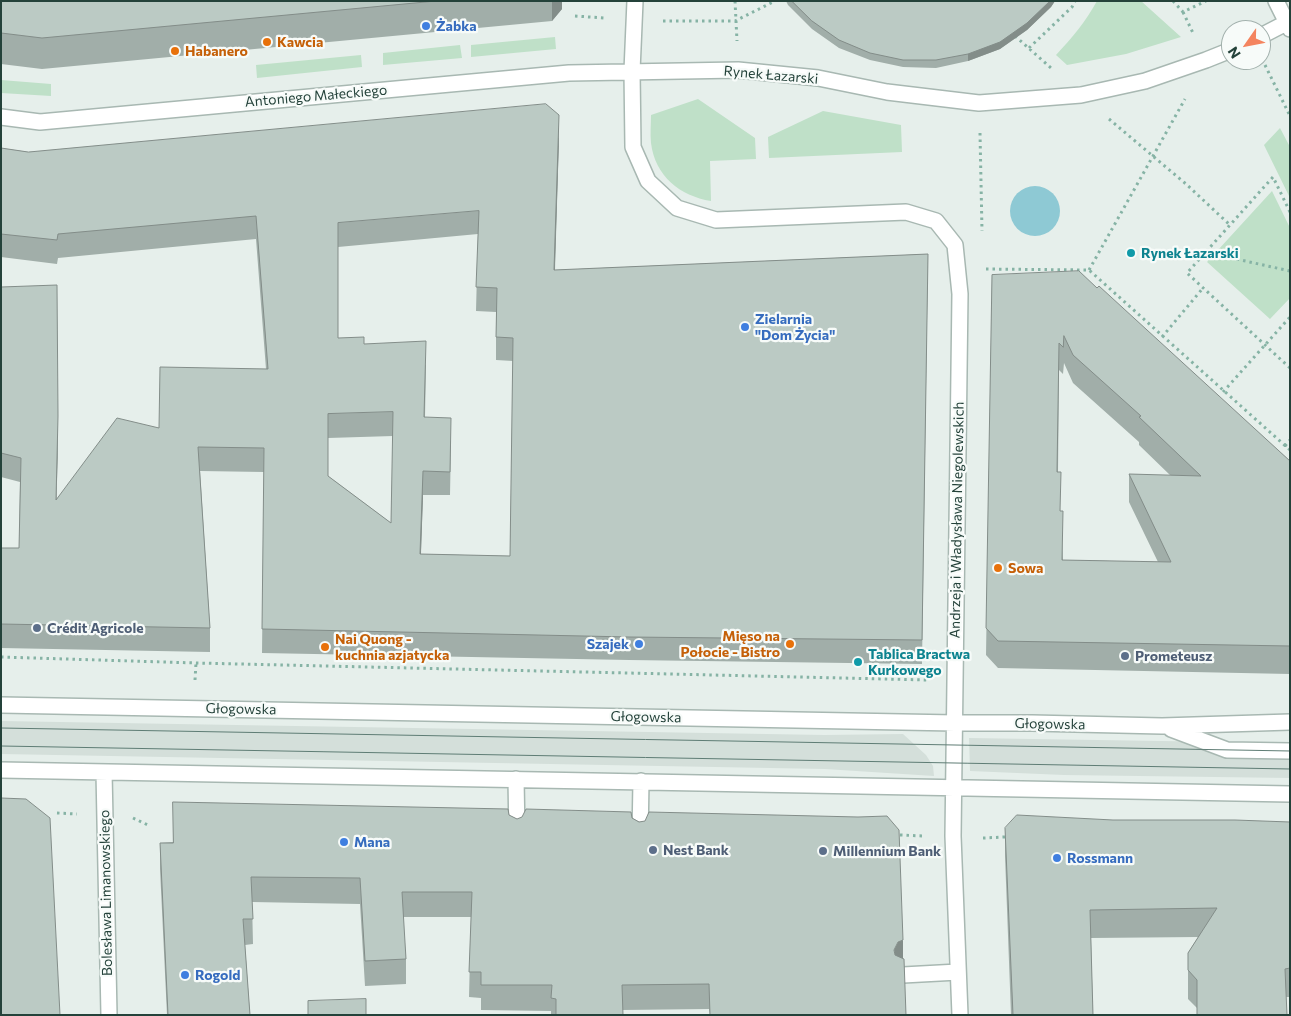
<!DOCTYPE html>
<html>
<head>
<meta charset="utf-8">
<style>
	body { margin:0 }
	#map { position:relative; width:1291px; height:1016px; overflow:hidden; background:#e6efeb; font-family:Commissioner,sans-serif }
	canvas { display:block }
	.frame { position:absolute; inset:0; border:2px solid #24423a; pointer-events:none }
	.north { position:absolute; left:1221px; top:20px; width:50px; height:50px; box-sizing:border-box; background:#f7fbf9; border:1px solid #a3b1ad; border-radius:50%; rotate:237deg; font-size:14px; font-weight:700; line-height:20px; text-align:center; color:#24423a }
	.north::after { content:''; display:block; margin:auto; width:18px; height:22px; background:#f4845f; clip-path:polygon(50% 0,100% 100%,50% 72%,0 100%) }
</style>
</head>
<body>
<div id="map">
<canvas width="1291" height="1016"></canvas>
<div class="frame"></div>
<div class="north">N</div>
</div>
<script>
const ctx = document.querySelector('canvas').getContext('2d');
ctx.lineJoin = 'round';
function fill(path, color) {
  ctx.fillStyle = color;
  ctx.fill(path, 'evenodd');
}
function strokePath(path, color, width, dash) {
  ctx.strokeStyle = color;
  ctx.lineWidth = width;
  ctx.lineCap = dash ? 'butt' : 'round';
  ctx.setLineDash(dash || []);
  ctx.stroke(path);
}
function label(font, color, halo, rows, align = 'center') {
  ctx.font = font + ' Commissioner,sans-serif';
  ctx.lineWidth = 4.5;
  ctx.setLineDash([]);
  ctx.textBaseline = 'middle';
  ctx.strokeStyle = halo;
  ctx.fillStyle = color;
  for (const [text, x, y, turn = 0] of rows) {
    ctx.save();
    ctx.translate(x, y);
    ctx.rotate((+turn || 0) * Math.PI / 180);
    ctx.textAlign = isNaN(turn) ? turn : align;
    if (halo) ctx.strokeText(text, 0, 0);
    ctx.fillText(text, 0, 0);
    ctx.restore();
  }
}
const built = new Path2D(`
	M1 721 825 735 903 734 926 755 933 766 934 776 825 769 1 754Z
	M969 738 1290 743V778L1064 775 970 771Z`);
const green = new Path2D(`
	M1097 1H1141L1181 37 1126 54 1067 65 1056 55C1072 38 1086 21 1097 1Z
	M555 37 556 49 471 57V45Z
	M460 45 462 58 383 65V53Z
	M361 55 362 67 257 78 256 65Z
	M1 80 51 84V96L1 93Z
	M698 99 755 138 756 159 710 161 711 201C680 196 655 176 651 143 650 134 651 124 651 115Z
	M823 111 901 125 902 152 769 158 768 137Z
	M1280 128 1290 147V198L1264 145Z
	M1272 191 1290 228V298L1270 319 1207 262Z`);
const water = new Path2D(`
	M1010 211a25 25 0 1 1 50 0a25 25 0 1 1-50 0Z`);
const path = new Path2D(`
	M735 1 737 41
	M1173 1 1183 12 1206 1
	M1183 12 1193 33
	M575 16 604 18
	M663 21H735L775 1
	M1015 36 1051 68
	M1029 48 1072 7 1075 1
	M1265 65 1290 116
	M1109 119 1186 184 1230 225
	M980 133 982 231
	M1290 212 1273 177 1187 273 1290 368
	M1205 252 1290 271
	M986 269 1089 270 1290 450
	M1089 270 1185 99
	M1162 337 1203 288
	M1223 392 1290 317
	M1285 446 1290 440
	M1 657 196 663 928 680
	M195 680 196 663
	M57 813 77 814
	M133 818 148 825
	M900 835 924 836
	M983 838 1005 837`);
const minor = new Path2D(`
	M635 1 632 71 633 147 648 181 677 208 716 220 906 212 936 221 955 245 960 294 953 836 960 1015
	M1276 1 1290 29
	M1261 36 1290 21
	M1 117 40 122 569 73 738 70 818 78 887 92 979 103 1081 95 1145 81 1206 60 1231 50
	M1 705 955 723H1032L1162 726 1290 722
	M1171 729 1227 750 1290 751
	M1 770 1290 794
	M104 772 109 1015
	M516 779 517 835
	M640 838 641 781
	M903 975 958 972`);
const tram = new Path2D(`
	M1 728 1290 751
	M1 746 1290 769`);
const wall = new Path2D(`
	M1 1H562V9L552 21 42 69 1 64Z
	M786 1H1055L1051 7 1027 30 1000 49 968 61 936 68 903 67 870 60 839 48 812 29 788 5Z
	M559 138 555 270 928 254 922 664 629 660 262 653 264 472 200 471 210 628V652L1 648V548H19L20 482 1 477V287L58 440 56 499 159 428 266 369 256 239 58 258 57 264 1 257V148L28 152ZM478 234 476 311 496 312V360L513 361 510 556 421 554 423 495H450L451 441 425 417 426 365 364 344 338 338V247ZM393 436 391 523 328 476V438Z
	M992 275 1097 288 1290 461V674L998 668 986 655ZM1064 363 1073 383 1139 442V445L1171 476 1129 474V502L1158 562 1063 560 1058 472 1059 370 1063 374Z
	M509 815 517 819 632 818 903 959 906 1015H710L709 1009 622 1010 623 1015H551V1011L481 1010V998L469 997 471 917H403L406 959V984L365 986 360 904 252 902 253 944 245 945 250 1015H167L160 869V843Z
	M1113 820 1290 822V997H1286L1287 1015H1197V1008L1188 999V953L1198 937 1091 938 1093 1015H1011L1005 856V828Z`);
const shadedWall = new Path2D(`
	M552 1H562V9L552 21Z
	M1050 1H1055L1051 7 1027 30 1000 49 968 61V54Z
	M559 115V138L554 294V270Z
	M58 416V440L56 523V500Z
	M423 471V495L420 578V554Z
	M903 940V966L898 967 894 950 898 942Z`);
const building = new Path2D(`
	M1 1H436L42 38 1 33Z
	M792 1H1050L1027 23 1000 42 968 54 936 60H903L870 53 839 40 812 21Z
	M546 104 559 115 554 270 928 254 922 640 629 637 262 629 264 448 198 447 210 628 1 624V548H19L21 458 1 453V287L57 285 58 416 56 500 117 418 159 428 160 367 268 369 256 216 58 234 57 240 1 234V148L28 152ZM479 211 476 287 497 288 496 337 513 338 510 556 420 554 423 471 450 472 451 418 424 417 426 341 364 344V337L338 338V223ZM393 412 391 523 328 476V414Z
	M1079 271 1097 288 1099 286 1290 461V646L998 641 986 628 992 275ZM1064 336 1073 355 1141 416 1139 417 1201 476 1129 474 1171 562 1062 560 1063 511H1060L1061 472H1057L1059 343 1063 347Z
	M1 798 26 799 50 818 60 1015H1Z
	M173 802 508 809 509 815 517 819 522 817 526 809 631 812 632 818 639 822 645 821 649 812 858 817 887 816 899 830 903 940 898 942 894 950 895 955 904 959 906 1015H710L709 984 622 985 623 1015H556V999L551 998 552 985H481V972H469L472 892H402L406 959 365 961 360 878 251 877 253 919H243L250 1015H168L160 843H173Z
	M1017 815 1113 820H1235L1290 822V968L1285 969 1287 1015H1197V980L1188 970V953L1217 908 1090 910 1093 1015H1013L1005 828Z
	M366 999V1015H308V1001Z`);
const markers = [
	[426,26,5,"#3f7fe0"],
	[267,42,5,"#e8710a"],
	[175,51,5,"#e8710a"],
	[1131,253,5,"#0f9aa8"],
	[745,327,5,"#3f7fe0"],
	[998,568,5,"#e8710a"],
	[37,628,5,"#5c6f8a"],
	[639,644,5,"#3f7fe0"],
	[790,644,5,"#e8710a"],
	[325,647,5,"#e8710a"],
	[1125,656,5,"#5c6f8a"],
	[858,662,5,"#0f9aa8"],
	[344,842,5,"#3f7fe0"],
	[653,850,5,"#5c6f8a"],
	[823,851,5,"#5c6f8a"],
	[1057,858,5,"#3f7fe0"],
	[185,975,5,"#3f7fe0"]
];
const shopNames = [
	["Żabka",436,26],
	["Zielarnia",755,319],
	["\"Dom Życia\"",755,335],
	["Szajek",629,644,"right"],
	["Mana",354,842],
	["Rossmann",1067,858],
	["Rogold",195,975]
];
const foodNames = [
	["Kawcia",277,42],
	["Habanero",185,51],
	["Sowa",1008,568],
	["Mięso na",780,636,"right"],
	["Połocie - Bistro",780,652,"right"],
	["Nai Quong -",335,639],
	["kuchnia azjatycka",335,655]
];
const streetNames = [
	["Rynek Łazarski",771,75,5],
	["Antoniego Małeckiego",316,96,-5],
	["Andrzeja i Władysława Niegolewskich",957,520,-89],
	["Głogowska",241,709,1],
	["Głogowska",646,717,1],
	["Głogowska",1050,724,1],
	["Bolesława Limanowskiego",106,893,-91]
];
const cultureNames = [
	["Rynek Łazarski",1141,253],
	["Tablica Bractwa",868,654],
	["Kurkowego",868,670]
];
const serviceNames = [
	["Crédit Agricole",47,628],
	["Prometeusz",1135,656],
	["Nest Bank",663,850],
	["Millennium Bank",833,851]
];
fill(built, '#d4dfda');
fill(green, '#bfe0c8');
fill(water, '#8ec9d4');
strokePath(minor, '#a8b8b2', 18);
strokePath(path, '#86b3a5', 3, [2.5, 4]);
strokePath(minor, '#fff', 15);
strokePath(tram, '#5f7d75', 1);
fill(wall, '#a1aea9');
fill(shadedWall, '#838d89');
fill(building, '#bbcac4');
strokePath(building, '#838d89', 1);
for (const [x, y, r, color] of markers) {
  const dot = new Path2D();
  dot.arc(x, y, r, 0, 2 * Math.PI);
  ctx.fillStyle = color;
  ctx.fill(dot);
  strokePath(dot, '#f7fbf9', 2);
}
label('bold 14px', '#366cbe', '#f7fbf9', shopNames, 'left');
label('bold 14px', '#c56008', '#f7fbf9', foodNames, 'left');
label('14px', '#24423a', '#f7fbf9', streetNames);
label('bold 14px', '#0d838f', '#f7fbf9', cultureNames, 'left');
label('bold 14px', '#4e5e75', '#f7fbf9', serviceNames, 'left');
</script>
</body>
</html>
